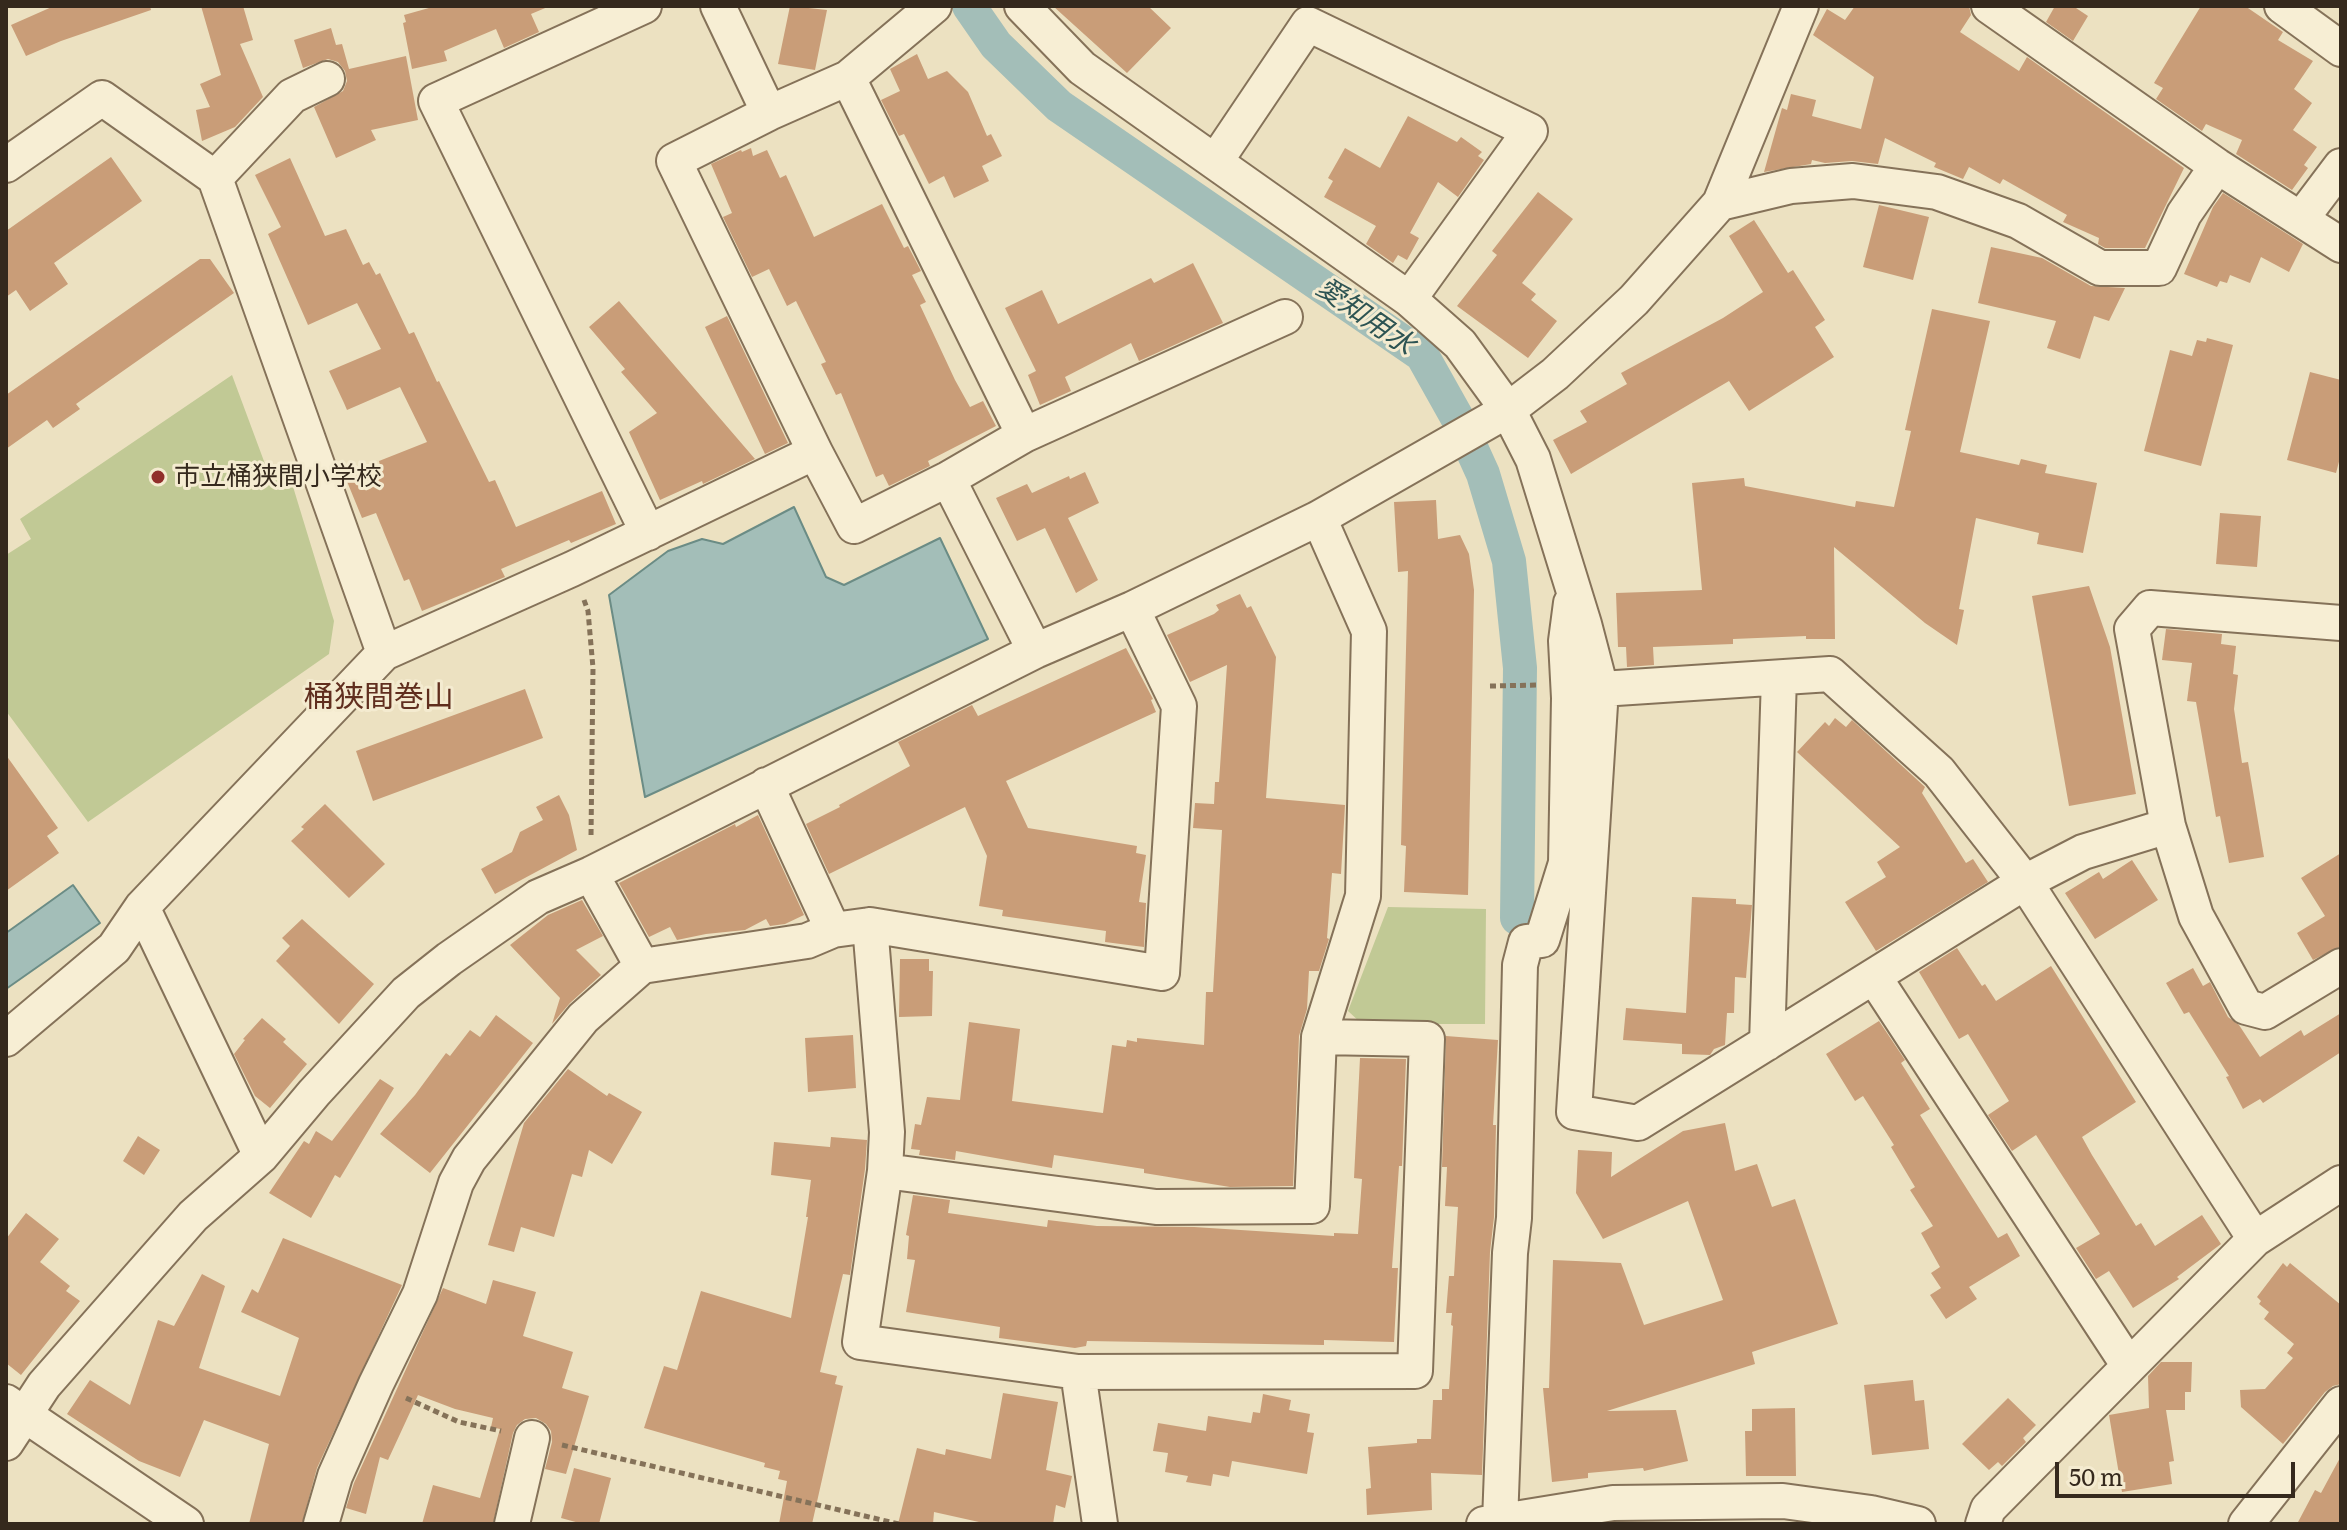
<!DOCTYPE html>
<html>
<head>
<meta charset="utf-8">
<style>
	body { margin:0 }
	#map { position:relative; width:2347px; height:1530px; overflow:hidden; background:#ece1c1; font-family:Literata,serif }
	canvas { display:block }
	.frame { position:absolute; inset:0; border:8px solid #35291d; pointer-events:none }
	.scale { position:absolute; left:2055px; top:1462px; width:240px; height:36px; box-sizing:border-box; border:4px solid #35291d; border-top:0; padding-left:10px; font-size:24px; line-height:28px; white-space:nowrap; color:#35291d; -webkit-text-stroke:6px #f4ebd0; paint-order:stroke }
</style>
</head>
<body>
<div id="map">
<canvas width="2347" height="1530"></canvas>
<div class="frame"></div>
<div class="scale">50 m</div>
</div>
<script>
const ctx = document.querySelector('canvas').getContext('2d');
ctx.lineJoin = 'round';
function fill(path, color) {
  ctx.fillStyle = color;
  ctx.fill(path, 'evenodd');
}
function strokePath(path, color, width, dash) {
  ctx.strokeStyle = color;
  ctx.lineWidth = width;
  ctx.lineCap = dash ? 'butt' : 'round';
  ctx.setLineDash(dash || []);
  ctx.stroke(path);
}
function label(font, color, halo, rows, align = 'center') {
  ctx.font = font + ' Literata,"Noto Sans JP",serif';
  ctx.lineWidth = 6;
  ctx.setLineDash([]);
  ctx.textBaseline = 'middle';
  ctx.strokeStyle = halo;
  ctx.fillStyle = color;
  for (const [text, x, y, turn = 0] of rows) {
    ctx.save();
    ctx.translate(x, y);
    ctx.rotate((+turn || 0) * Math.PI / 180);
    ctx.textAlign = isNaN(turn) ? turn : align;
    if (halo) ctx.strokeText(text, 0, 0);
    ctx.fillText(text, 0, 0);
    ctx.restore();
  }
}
const green = new Path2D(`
	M232 375 268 472 287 467 334 621 329 654 88 822 6 711V555L31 539 20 519Z
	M1388 907 1486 909 1485 1024H1362L1348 1011Z`);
const water = new Path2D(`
	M794 507 826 577 844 585 940 538 988 639 645 797 609 595 668 551 702 539 723 544Z
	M73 885 100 923 6 989V933Z`);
const canal = new Path2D(`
	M969 6 996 45 1059 106 1422 355 1459 421 1483 474 1509 561 1520 668 1517 918`);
const building = new Path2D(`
	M54 6H150L151 10 61 41 26 56 11 25Z
	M201 6H243L253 40 240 44 263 97 235 127 202 141 196 110 210 107 200 84 221 75Z
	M436 6H550L531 14 539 32 504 48 496 29 444 51 447 61 412 69 403 23 406 22 404 15Z
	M790 6 827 10 815 70 778 64Z
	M1053 6H1148L1171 28 1127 73Z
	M1855 6H1969L1971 15 1960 32 2019 71 2027 57 2184 168 2145 248H2105L2098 244 2099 238 2063 222 2067 215 2003 179 2000 184 1969 167 1963 179 1934 167 1936 163 1885 138 1878 164 1852 161 1825 163 1812 160 1811 164 1764 172 1782 108 1787 110 1791 94 1816 100 1812 116 1861 129 1874 77 1813 35 1827 9 1845 20Z
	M2055 6H2073L2088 16 2073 41 2046 22Z
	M2201 6H2245L2283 32 2278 40 2313 61 2294 89 2312 103 2293 130 2317 147 2304 165 2308 168 2292 190 2236 154 2242 140 2206 124 2202 131 2156 99 2163 88 2154 83Z
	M331 28 336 45 342 44 349 69 406 56 418 120 371 130 376 140 336 158 314 107 343 91 347 81 345 71 338 62 328 59 303 68 294 40Z
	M917 54 928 79 947 71 968 92 987 136 991 134 1002 156 982 166 989 181 954 198 944 176 929 184 904 134 899 136 881 100 900 91 890 69Z
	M1408 116 1457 142 1461 137 1482 152 1478 156 1484 160 1458 197 1438 182 1410 233 1419 238 1407 260 1398 255 1393 263 1366 244 1376 226 1324 197 1333 181 1328 178 1345 148 1380 168Z
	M751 148 753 156 767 150 780 178 786 175 814 237 882 204 904 248 908 246 921 271 912 275 926 302 920 305 955 380 970 407 983 401 996 426 928 461 930 466 889 486 883 474 876 477 841 393 836 395 821 364 826 362 796 301 787 306 769 269 752 277 723 217 732 213 711 164 741 150 742 152Z
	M111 157 142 201 54 263 68 284 30 311 16 290 6 297V231Z
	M290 158 325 236 346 229 363 265 369 262 376 275 380 273 409 334 414 332 437 382 439 381 489 482 495 480 516 527 602 491 616 524 571 543 569 540 501 569 505 577 422 611 409 579 404 581 376 513 362 518 346 479 380 465 379 461 427 442 400 387 347 410 344 403 329 371 381 349 357 303 308 325 268 234 281 227 255 175Z
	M1538 192 1573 219 1522 283 1536 294 1531 300 1557 321 1528 358 1457 306 1497 255 1492 251Z
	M2223 193 2303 244 2289 272 2261 257 2250 283 2230 275 2227 283 2220 281 2217 287 2184 274 2213 207Z
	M1879 205 1929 217 1913 280 1863 267Z
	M1754 220 1788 273 1793 270 1825 320 1815 327 1834 357 1749 411 1729 381 1571 474 1553 440 1587 422 1580 411 1627 384 1621 373 1723 318 1763 292 1729 236Z
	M1991 247 2042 258 2091 286 2125 288 2109 321 2094 316 2080 359 2047 348 2056 321 1978 303Z
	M200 259H210L234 293 76 404 80 409 53 428 47 420 6 449V395Z
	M1193 263 1223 323 1139 361 1131 343 1065 377 1071 391 1040 405 1028 375 1036 371 1005 308 1042 290 1058 324 1151 278 1154 283Z
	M619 301 755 459 703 484 702 481 660 500 629 432 657 413 621 372 625 369 589 327Z
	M1932 309 1990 321 1960 452 2019 465 2021 459 2047 465 2045 473 2097 483 2083 553 2037 544 2039 533 1976 518 1959 609 1964 610 1957 645 1925 623 1834 547 1835 639H1806V636L1733 639V644L1653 647 1654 665 1627 667 1626 647H1618L1616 593 1702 590 1692 483 1744 478 1745 486 1855 507 1856 501 1894 507 1911 431 1905 430Z
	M727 316 788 443 765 454 705 327Z
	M2207 338 2233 345 2201 466 2144 451 2170 350 2192 356 2197 340 2206 342Z
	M2310 372 2341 380V454L2336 473 2287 460Z
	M1085 472 1099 503 1068 518 1098 580 1076 593 1045 528 1017 541 996 498 1027 484 1032 493 1069 476 1070 479Z
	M1436 500 1438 539 1460 535 1469 554 1474 590 1468 895 1404 892 1406 846 1401 845 1408 571 1398 572 1394 502Z
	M2220 513 2261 516 2257 567 2216 564Z
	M2089 586 2110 647 2136 794 2069 806 2032 596Z
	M1240 594 1247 608 1251 606 1276 657 1266 798 1345 805 1341 874 1332 873 1327 938 1329 939 1319 971H1309L1307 1009 1299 1036 1293 1186 1230 1187 1144 1173V1169L1054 1155 1052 1168 956 1151 955 1160 919 1155 920 1150 911 1149 915 1124 921 1125 927 1097 960 1100 969 1022 1020 1029 1012 1101 1103 1113 1112 1045 1126 1047 1127 1040 1137 1042V1038L1204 1045 1206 992H1213L1222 830 1193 828 1195 803 1214 804 1215 782H1219L1227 665 1190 682 1167 635 1214 614 1219 610 1216 605Z
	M2166 629 2222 634 2221 644 2236 646 2233 674 2238 675 2234 709 2242 763 2248 762 2264 857 2229 863 2220 816 2216 817 2196 702 2187 701 2192 663 2162 660Z
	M1126 648 1153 699 1151 700 1156 712 1006 781 1028 828 1137 846 1136 853 1146 855 1139 902 1146 903 1144 947 1105 942 1106 931 1002 916 1003 910 979 906 987 856 965 807 829 874 806 824 840 807 839 805 910 766 898 742 972 705 978 716Z
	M525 689 543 738 373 801 356 751Z
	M1835 718 1846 727 1852 720 1925 787 1922 793 1966 863 1973 859 1988 882 1876 951 1845 902 1886 877 1877 862 1900 847 1797 752 1825 722 1829 726Z
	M6 755 58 828 47 836 59 853 6 891Z
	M559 795 569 815 577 850 495 894 481 869 512 852 520 832 543 820 536 807Z
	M325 804 385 864 349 898 291 841 304 829 301 827Z
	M758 815 804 915 785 924 770 926 766 919 745 930 706 934 677 940 670 927 649 937 619 883 735 824 736 827Z
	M2341 853V946L2313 960 2297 933 2325 916 2301 878Z
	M2132 860 2158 900 2095 939 2065 893 2099 872 2103 879Z
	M1692 897 1736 899V904L1752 905 1746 978 1735 977 1734 1013H1727L1725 1045 1714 1049 1710 1055 1682 1054V1044L1623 1040 1626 1008 1686 1013Z
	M582 900 603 936 576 950 601 975 570 1003 552 1024 560 998 510 945 548 915Z
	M302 919 374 984 339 1024 276 961 290 946 282 938Z
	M1957 948 1982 986 1985 984 1996 1001 2051 966 2136 1102 2082 1137 2092 1155 2136 1226 2141 1223 2155 1246 2202 1215 2221 1244 2177 1277 2179 1279 2133 1308 2109 1271 2096 1279 2076 1248 2100 1234 2036 1135 2012 1151 1988 1115 2009 1101 1968 1034 1959 1039 1919 972Z
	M900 959H929V971H933L932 1016 899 1017Z
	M2193 968 2203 986 2210 982 2228 1017 2239 1025 2260 1057 2301 1030 2304 1036 2341 1013V1052L2263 1103 2260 1099 2243 1109 2226 1077 2229 1076 2189 1012 2184 1014 2166 983Z
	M496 1015 533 1043 430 1173 380 1134 415 1095 446 1053 450 1056 470 1030 480 1037Z
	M262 1018 286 1039 283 1042 307 1064 270 1108 255 1096 234 1054 245 1040 243 1039Z
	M1879 1021 1905 1060 1901 1063 1930 1109 1920 1115 1998 1238 2007 1233 2020 1256 1969 1287 1977 1299 1946 1319 1930 1295 1941 1288 1931 1273 1940 1267 1921 1233 1933 1226 1910 1190 1915 1187 1891 1147 1894 1145 1863 1096 1855 1101 1826 1054Z
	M853 1035 856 1088 808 1092 805 1038Z
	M1446 1036 1498 1040 1493 1125H1496L1494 1217 1490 1252 1482 1475 1431 1473 1432 1510 1367 1515 1366 1489 1371 1488 1368 1447 1417 1443V1439H1431L1433 1400H1442V1389H1449L1453 1326 1451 1325 1452 1313H1446L1449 1276H1454L1458 1207 1445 1206 1447 1167H1442Z
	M1360 1058 1406 1059 1402 1166H1399L1392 1268H1398L1394 1342 1324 1340V1345L1087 1341 1086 1346 1075 1348 999 1338 1000 1327 906 1312 915 1260 907 1259 909 1236 906 1235 913 1195 950 1200 948 1213 1047 1227 1048 1220 1097 1226 1194 1227 1334 1236V1233L1358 1234 1362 1179 1354 1178Z
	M568 1069 607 1096 609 1093 642 1112 612 1164 589 1150 582 1177 572 1174 554 1237 521 1227 514 1252 488 1245 524 1123Z
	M380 1079 394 1088 340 1178 335 1175 311 1218 269 1193 304 1141 309 1144 316 1131 332 1141Z
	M1725 1123 1735 1171 1757 1164 1772 1207 1795 1199 1838 1324 1752 1352 1755 1364 1607 1411 1676 1410 1688 1461 1644 1471 1643 1468 1588 1473V1478L1552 1482 1543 1388H1549L1553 1260 1621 1263 1644 1325 1723 1300 1688 1201 1603 1239 1576 1193 1578 1150 1612 1152 1611 1177 1683 1131Z
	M138 1136 160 1150 144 1175 123 1161Z
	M831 1137 867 1140 865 1169 850 1275 843 1274 820 1372 837 1376 835 1384 843 1386 812 1524H779L787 1481 778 1479 780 1471 764 1467 765 1463 644 1428 664 1366 677 1370 701 1291 791 1318 808 1217H806L811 1180 771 1175 774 1142 830 1147Z
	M26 1213 59 1239 40 1262 70 1286 66 1291 80 1301 21 1375 6 1363V1239Z
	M283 1238 402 1285 317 1468 302 1524H249L269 1444 204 1420 180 1477 139 1461 67 1414 90 1380 130 1405 158 1320 174 1326 202 1274 225 1286 199 1368 280 1396 299 1338 241 1312 252 1289 258 1293Z
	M2283 1263 2287 1267 2290 1263 2341 1305V1384L2333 1386 2325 1392 2283 1444 2241 1407 2240 1390 2265 1389 2293 1358 2287 1353 2294 1344 2264 1319 2269 1312 2259 1304 2261 1301 2257 1297Z
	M493 1280 536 1292 523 1336 573 1352 562 1388 589 1396 566 1474 545 1469 552 1442 551 1431 546 1424 536 1418 525 1419 517 1425 513 1433 493 1524H422L433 1485 480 1498 500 1429 491 1427 493 1418 455 1409 418 1395 388 1460 380 1457 366 1514 346 1508 354 1483 443 1288 486 1304Z
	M2161 1362H2192L2191 1392H2185V1410H2166L2174 1461 2169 1462 2172 1484 2122 1492 2109 1415 2149 1408 2148 1376Z
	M1913 1380 1915 1401 1924 1400 1929 1449 1872 1455 1864 1385Z
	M1003 1393 1058 1402 1046 1470 1072 1476 1065 1508 1056 1505 1053 1524H988L934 1512 933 1524H898L917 1448 945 1455 946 1449 991 1459Z
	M1263 1394 1291 1400 1289 1410 1310 1414 1307 1432 1314 1433 1307 1474 1232 1461 1229 1477 1213 1474 1211 1486 1186 1482 1188 1476 1165 1472 1168 1453 1153 1451 1158 1423 1206 1431 1208 1416 1251 1423 1253 1412 1260 1413Z
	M2008 1398 2036 1425 2023 1438 2026 1442 2002 1466 1998 1462 1989 1470 1962 1444Z
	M1795 1408 1796 1476H1746L1745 1431H1752V1409Z
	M2341 1456V1524H2297L2315 1490 2321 1493Z
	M574 1468 611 1478 599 1524H583L561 1518Z`);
const path = new Path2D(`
	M584 600 588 611 593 668 591 837
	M1490 686 1539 685
	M406 1398 459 1422 501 1431
	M562 1445 899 1524`);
const minor = new Path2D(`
	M644 6 436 101 648 533
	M718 6 769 113
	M934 6 848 78 769 113 674 161 815 452 854 526 948 479 1024 435 1285 317
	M1022 6 1082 68 1409 299 1460 344 1508 410 1533 459 1584 624 1601 689 1574 1112 1638 1123 2025 882 2083 852 2168 826
	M1989 6 2217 166 2341 245
	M2282 6 2341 49
	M848 78 1024 435
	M1215 162 1308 24 1530 131 1409 299
	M6 165 102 98 215 178 384 653 142 907 114 948 6 1039
	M215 178 292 96 327 79
	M1720 203 1791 186 1853 181 1937 192 2018 221 2100 268H2159L2184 214 2217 166
	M2301 219 2341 166
	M948 479 1035 651
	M2341 623 2150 608 2132 629 2168 826 2196 916 2246 1007 2265 1012 2341 966
	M384 653 572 569 815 452
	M1601 689 1830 674 1939 772 2025 882 2255 1239
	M766 785 833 930
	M591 874 642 966
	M142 907 261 1156
	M870 925 887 1132 885 1171 860 1342 1078 1372 1415 1371 1427 1039 1319 1037 1312 1206 1156 1207 885 1171
	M1874 977 2129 1366
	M1319 1037 1363 896 1369 631 1319 518
	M1767 1043 1779 678
	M1078 1372 1100 1524
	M6 1402 186 1524
	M6 1443 44 1385 193 1216 261 1156 314 1093 406 993 449 959 538 897 591 874 1035 651 1132 609 1319 518 1508 410 1555 374 1634 300 1720 203 1801 6
	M1500 1522 1510 1253 1514 1218 1520 965 1526 942 1542 940 1566 863 1569 698 1566 641 1571 603
	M321 1524 335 1476 376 1384 420 1294 456 1183 469 1159 583 1018 642 966 807 941 833 930 870 925 1162 973 1179 706 1132 609
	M512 1524 532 1438
	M1484 1524 1613 1503 1783 1501 1871 1513 1918 1524
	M1983 1524 1988 1509 2255 1239 2341 1183
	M2246 1524 2341 1404`);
const markers = [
	[158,477,8,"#912f2b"]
];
const poiNames = [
	["市立桶狭間小学校",174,477]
];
const waterNames = [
	["愛知用水",1365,317,35]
];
const quarterNames = [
	["桶狭間巻山",379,698]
];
fill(green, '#c1c995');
fill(water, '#a3beb8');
strokePath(water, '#6b8c85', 2);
strokePath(canal, '#a3beb8', 34);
fill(building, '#c99d78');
strokePath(minor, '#857259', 38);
strokePath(path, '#857259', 5, [6, 4]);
strokePath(minor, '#f7eed4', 34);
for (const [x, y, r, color] of markers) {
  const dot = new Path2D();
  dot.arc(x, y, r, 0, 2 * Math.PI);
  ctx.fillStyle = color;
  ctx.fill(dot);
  strokePath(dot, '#f4ebd0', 3);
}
label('26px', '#35291d', '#f4ebd0', poiNames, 'left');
label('italic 28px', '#2d5453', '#f4ebd0', waterNames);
label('30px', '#602e1e', '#f4ebd0', quarterNames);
</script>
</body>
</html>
